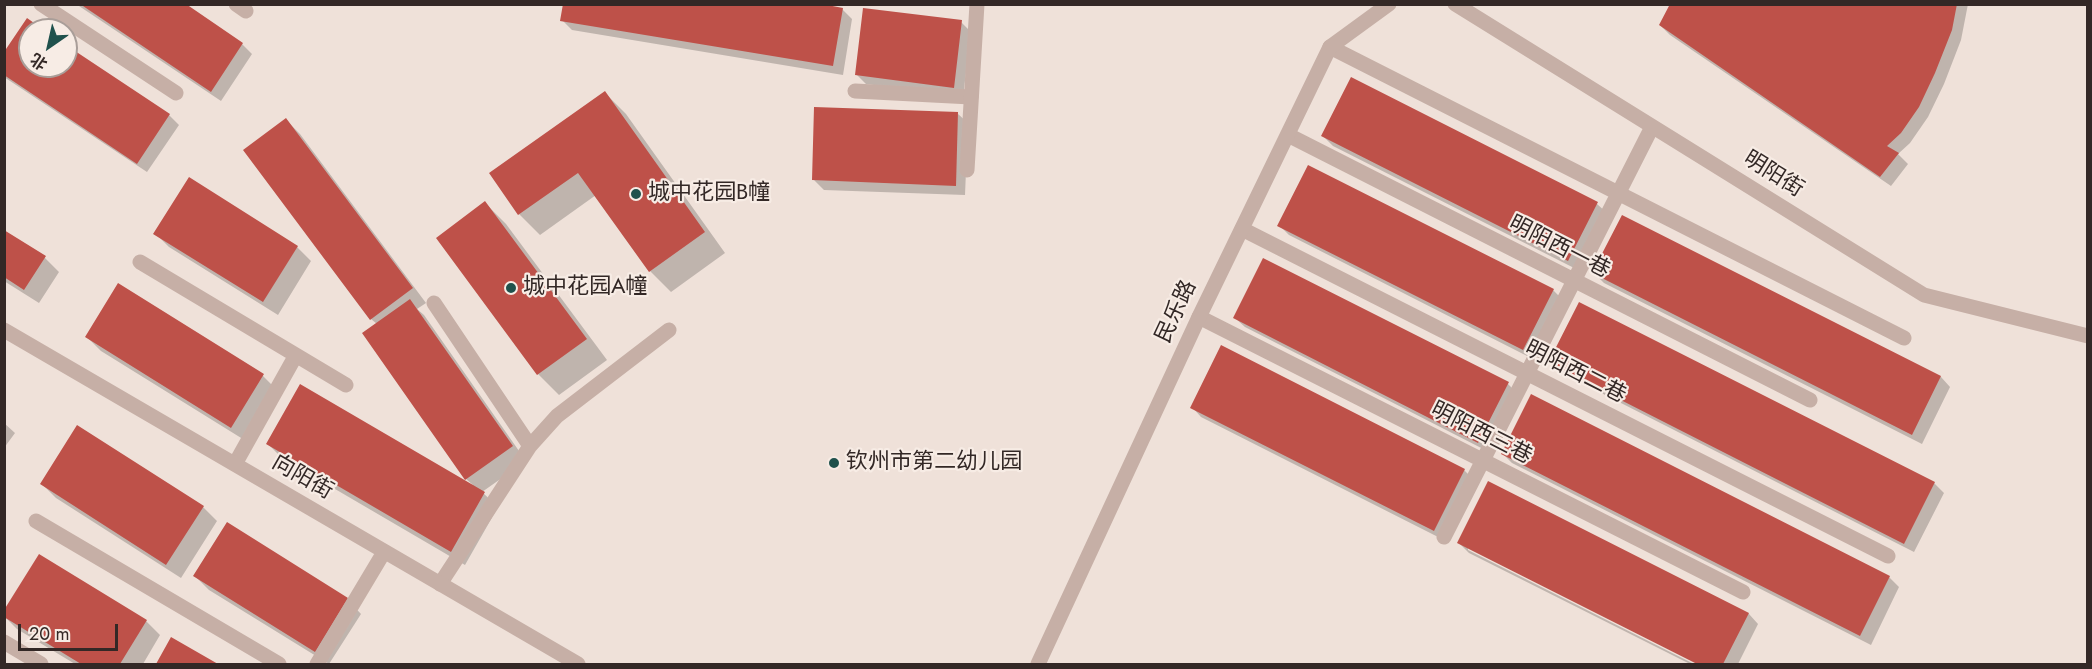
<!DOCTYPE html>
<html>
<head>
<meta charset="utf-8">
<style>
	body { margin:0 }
	#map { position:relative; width:2092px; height:669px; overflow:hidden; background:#efe1d9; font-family:Jost,"Noto Sans SC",sans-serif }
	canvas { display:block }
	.frame { position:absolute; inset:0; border:6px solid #332826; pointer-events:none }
	.north { position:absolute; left:18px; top:18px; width:60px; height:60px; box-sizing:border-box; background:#f7ece5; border:2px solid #a99e99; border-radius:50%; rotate:214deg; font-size:16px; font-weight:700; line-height:24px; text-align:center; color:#332826 }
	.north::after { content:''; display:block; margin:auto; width:21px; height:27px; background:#1f514c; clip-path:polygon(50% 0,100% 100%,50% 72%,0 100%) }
	.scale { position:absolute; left:18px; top:624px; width:100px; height:27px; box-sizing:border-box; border:3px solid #332826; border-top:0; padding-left:8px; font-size:18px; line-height:21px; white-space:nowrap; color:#332826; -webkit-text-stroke:4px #f7ece5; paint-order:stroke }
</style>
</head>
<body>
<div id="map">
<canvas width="2092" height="669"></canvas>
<div class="frame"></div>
<div class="north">北</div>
<div class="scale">20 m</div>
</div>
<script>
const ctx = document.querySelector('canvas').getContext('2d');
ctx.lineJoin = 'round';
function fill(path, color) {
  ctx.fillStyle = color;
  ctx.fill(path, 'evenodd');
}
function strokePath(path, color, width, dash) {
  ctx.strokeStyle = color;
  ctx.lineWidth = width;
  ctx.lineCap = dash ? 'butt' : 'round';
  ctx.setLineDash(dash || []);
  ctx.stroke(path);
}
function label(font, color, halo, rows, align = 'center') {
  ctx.font = font + ' Jost,"Noto Sans SC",sans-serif';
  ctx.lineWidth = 4.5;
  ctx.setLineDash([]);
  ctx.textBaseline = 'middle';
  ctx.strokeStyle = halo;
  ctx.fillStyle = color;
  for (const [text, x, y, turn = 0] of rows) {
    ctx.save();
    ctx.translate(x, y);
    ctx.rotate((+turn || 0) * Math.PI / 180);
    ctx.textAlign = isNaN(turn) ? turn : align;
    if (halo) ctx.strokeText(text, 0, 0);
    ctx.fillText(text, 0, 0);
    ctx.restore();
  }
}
const shadow = new Path2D(`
	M76 4H184L242 44 252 54 221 101Z
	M1671 4H1968L1961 40 1944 84 1928 117 1910 143 1898 154 1908 164 1891 186 1670 35 1660 25Z
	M842 9 852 19 843 75 572 30 562 20Z
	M27 20 42 30H30V66H66V46L169 115 179 125 147 172 4 77V54Z
	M961 22 971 32 963 97 866 84 856 74Z
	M605 93 626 114 725 253 671 292 650 271 596 195 540 235 519 214Z
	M958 114 968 123 965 195 824 190 814 180Z
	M286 120 300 134 426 303 417 309 424 315 526 461 482 492 498 507 465 565 282 458 268 444 473 485 466 479 377 324 371 319Z
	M1323 136 1597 204 1607 213 1578 270 1333 146Z
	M485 203 506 224 607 360 559 395 538 374Z
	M1622 217 1941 377 1950 387 1922 444 1604 283 1594 273Z
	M1279 225 1553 290 1563 300 1533 359 1289 235Z
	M4 232 45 258 59 272 39 303 4 281Z
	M155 233 297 247 311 261 278 315 169 247Z
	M119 285 263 376 277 390 246 441 101 351 87 337Z
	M1235 318 1508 384 1518 394 1489 452 1245 327Z
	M1550 363 1934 483 1944 493 1914 552 1560 372Z
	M1192 407 1464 470 1474 480 1444 540 1201 417Z
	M4 423 15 433 4 448Z
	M1503 454 1889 577 1899 587 1871 645 1512 463Z
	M1489 483 1749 614 1758 624 1738 664H1700L1468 547V550L1694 664H1690L1469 553 1459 543Z
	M42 484 203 507 217 521 181 578 56 498Z
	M195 576 347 599 361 614 329 664 209 590Z
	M4 616 146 621 160 635 143 664H75L17 629Z
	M172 639 215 664H157Z`);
const building = new Path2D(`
	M80 4H186L243 43 211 92Z
	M563 4H822L843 8 833 66 560 21Z
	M1670 4H1957L1952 30 1935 73 1919 107 1901 133 1887 146 1899 153 1880 177 1659 25Z
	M863 8 962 20 954 88 855 75Z
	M27 18 44 30H30V66H66V45L170 114 137 164 4 75V52Z
	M1351 77 1598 202 1568 261 1321 136Z
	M605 91 705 232 649 272 578 173 518 215 489 173Z
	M814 107 958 112 956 186 812 180Z
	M286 118 413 288 370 320 243 150Z
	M1308 165 1554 289 1523 350 1277 226Z
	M189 177 298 246 263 302 153 234Z
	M485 201 587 339 537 375 436 238Z
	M1622 215 1941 376 1912 435 1592 273Z
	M4 230 46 256 24 290 4 277Z
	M1263 258 1509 382 1478 443 1233 318Z
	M118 283 264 374 231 428 85 337Z
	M410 299 513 446 465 480 362 333Z
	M1579 302 1935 482 1904 544 1548 363Z
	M1221 345 1465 469 1434 531 1190 408Z
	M300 384 485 492 451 552 266 444Z
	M1531 394 1890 576 1860 636 1501 454Z
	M77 425 204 506 166 565 40 484Z
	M1488 481 1749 613 1723 664H1697L1457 543Z
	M227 522 348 598 315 652 193 576Z
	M39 554 147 620 120 664H81L4 617V610Z
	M171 637 218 664H156Z`);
const service = new Path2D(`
	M41 4 176 93
	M236 4 246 11
	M1330 47 1904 338
	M855 91 971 97
	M1288 135 1810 400
	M1242 229 1888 556
	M140 262 346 385
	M434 303 530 446
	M1199 317 1743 592
	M235 464 296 355
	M1444 537 1652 127
	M440 584 530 446 557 416 669 330`);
const minor = new Path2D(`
	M1455 4 1924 295 2088 336
	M967 170 977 4
	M4 330 578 664
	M36 521 279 664
	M4 642 41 664
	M317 664 384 552
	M1038 664 1199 317 1330 47 1389 4`);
const markers = [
	[636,194,6,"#1f514c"],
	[511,288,6,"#1f514c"],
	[834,463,6,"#1f514c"]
];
const streetNames = [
	["明阳街",1773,175,32],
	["明阳西一巷",1559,248,27],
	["民乐路",1177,312,-65],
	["明阳西二巷",1575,373,27],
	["明阳西三巷",1481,434,27],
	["向阳街",302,478,30]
];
const poiNames = [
	["城中花园B幢",648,194],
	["城中花园A幢",523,288],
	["钦州市第二幼儿园",846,463]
];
fill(shadow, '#0003');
fill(building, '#be5149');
strokePath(service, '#c6afa6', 15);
strokePath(minor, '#c6afa6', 15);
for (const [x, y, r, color] of markers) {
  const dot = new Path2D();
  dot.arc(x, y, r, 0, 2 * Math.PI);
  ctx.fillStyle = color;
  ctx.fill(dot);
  strokePath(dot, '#f7ece5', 2);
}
label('22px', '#332826', '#f7ece5', streetNames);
label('22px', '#332826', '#f7ece5', poiNames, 'left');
</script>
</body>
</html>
